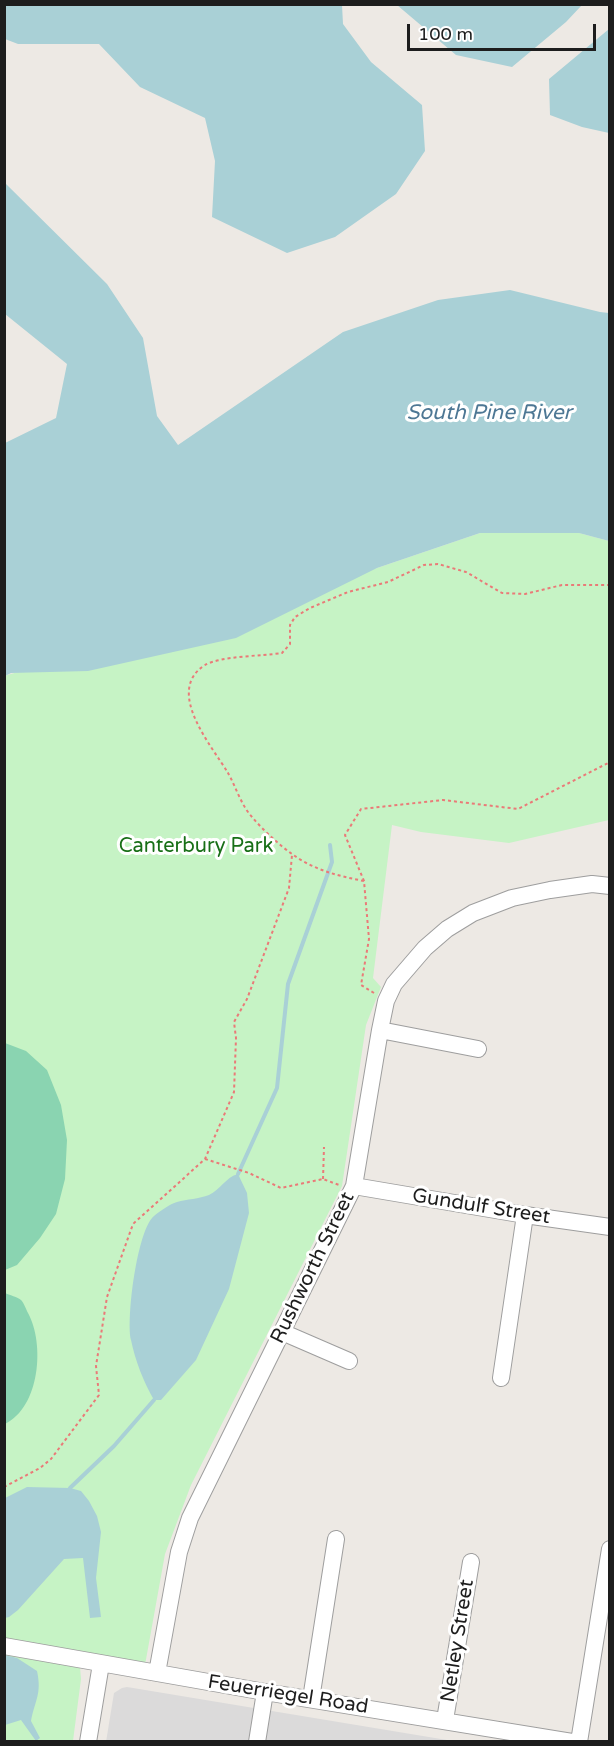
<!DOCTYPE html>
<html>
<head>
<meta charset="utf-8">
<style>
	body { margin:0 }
	#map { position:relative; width:614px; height:1746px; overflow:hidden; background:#ede9e4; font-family:"Varela Round",sans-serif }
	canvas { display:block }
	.frame { position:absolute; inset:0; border:6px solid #1d1d1d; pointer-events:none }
	.scale { position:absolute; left:407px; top:24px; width:189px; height:27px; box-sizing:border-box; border:3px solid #1d1d1d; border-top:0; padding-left:8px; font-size:18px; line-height:21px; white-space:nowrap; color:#1d1d1d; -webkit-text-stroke:4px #fff; paint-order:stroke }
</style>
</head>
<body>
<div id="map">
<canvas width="614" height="1746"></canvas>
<div class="frame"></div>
<div class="scale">100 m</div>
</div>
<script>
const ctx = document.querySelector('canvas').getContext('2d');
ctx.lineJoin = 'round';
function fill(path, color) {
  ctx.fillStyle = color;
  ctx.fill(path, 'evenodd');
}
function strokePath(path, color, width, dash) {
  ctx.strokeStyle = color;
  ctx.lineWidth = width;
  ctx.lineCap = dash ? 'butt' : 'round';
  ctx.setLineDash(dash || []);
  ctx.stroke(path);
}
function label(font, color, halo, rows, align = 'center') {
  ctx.font = font + ' "Varela Round",sans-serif';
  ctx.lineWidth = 6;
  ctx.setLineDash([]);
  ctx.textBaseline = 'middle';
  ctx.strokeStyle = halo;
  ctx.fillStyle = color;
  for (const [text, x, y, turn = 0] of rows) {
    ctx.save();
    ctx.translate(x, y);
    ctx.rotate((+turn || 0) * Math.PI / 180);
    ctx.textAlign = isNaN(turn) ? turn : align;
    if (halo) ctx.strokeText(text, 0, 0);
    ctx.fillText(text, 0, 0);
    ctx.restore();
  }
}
const residential = new Path2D(`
	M127 1687 453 1741 106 1742 114 1693 122 1688Z`);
const park = new Path2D(`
	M480 533H579L609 541V820L509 843 421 832 392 825 373 978 381 987 366 1025 342 1186 191 1485 165 1554 145 1665 79 1656 81 1679 73 1741H5L4 676 377 568Z`);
const pitch = new Path2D(`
	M5 1043 26 1051 47 1070 61 1105 67 1140 65 1179 56 1214 40 1238 17 1265 5 1270Z
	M5 1293C9 1295 18 1297 21 1300 24 1303 26 1309 28 1313 45 1344 40 1407 5 1424Z`);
const water = new Path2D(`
	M4 5H342L343 24 371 62 422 105 425 151 396 194 335 237 287 253 212 217 215 161 205 118 140 87 99 44H18L5 39Z
	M397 5H582L566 22 512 67 456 55Z
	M609 29V133L582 127 550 115 549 79Z
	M5 183 107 284 143 338 157 416 178 445 343 332 438 300 510 290 600 312 609 313V541L579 533H480L377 568 236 638 88 671 11 673 5 676V443L56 418 67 364 5 314Z
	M238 1174 247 1193 249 1213 229 1289 196 1360 161 1400H154C144 1383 135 1360 131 1340 126 1319 137 1230 154 1216 160 1211 170 1204 177 1202 187 1199 199 1199 209 1195 220 1190 226 1177 238 1174Z
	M27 1487 70 1488 81 1491 89 1501 97 1516 101 1532 96 1578 101 1617 90 1618 83 1558 64 1559 18 1610 9 1617 5 1618V1498Z
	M5 1655 17 1658 37 1671C42 1694 35 1700 31 1721L40 1738 36 1741 21 1720 5 1725Z`);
const stream = new Path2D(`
	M238 1174 277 1088 288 984 332 862 330 845
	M70 1488 114 1446 154 1400`);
const path = new Path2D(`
	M364 881C338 876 314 870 292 854 278 844 263 830 252 817 241 805 236 787 228 773 212 746 164 691 205 665 220 656 263 656 282 653L290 644V625L295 617 310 608 348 592 388 582 424 565 438 564 466 572 502 593 525 594 562 585H610
	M374 993 361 985 369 939 364 881 345 835 361 809 443 800 518 809 610 762
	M205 1159 249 1173 281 1188 323 1179 339 1185
	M323 1179 324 1147
	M4 1487 40 1468 51 1459 99 1395 96 1366 107 1297 133 1224 205 1159 234 1092 236 1038 234 1022 247 999 289 888 292 855`);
const minor = new Path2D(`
	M380 1030 478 1049
	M354 1186 525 1215 610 1227
	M282 1332 349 1361
	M501 1378 525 1215
	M4 1646 265 1692 572 1742
	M157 1673 179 1552 190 1518 354 1186 380 1030 386 1001 394 984 425 948 447 929 473 913 512 898 550 890 592 884 610 886
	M311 1699 336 1539
	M445 1720 471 1562
	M88 1742 101 1664
	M257 1742 265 1692
	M579 1742 610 1549`);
const parkNames = [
	["Canterbury Park",196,847]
];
const streetNames = [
	["Gundulf Street",481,1207,9],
	["Rushworth Street",313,1268,-64],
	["Netley Street",458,1641,-81],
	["Feuerriegel Road",288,1695,9]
];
const waterNames = [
	["South Pine River",489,413]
];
fill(residential, '#dbdada');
fill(park, '#c6f3c5');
fill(pitch, '#8ad4b1');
fill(water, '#a9d0d6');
strokePath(stream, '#a9d0d6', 4);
strokePath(minor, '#9e9e9e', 18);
strokePath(path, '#ea7a78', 2, [3, 3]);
strokePath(minor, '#fff', 16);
label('20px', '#186f17', '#fff', parkNames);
label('20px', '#1d1d1d', '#fff', streetNames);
label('italic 21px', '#4d7794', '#fff', waterNames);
</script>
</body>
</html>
